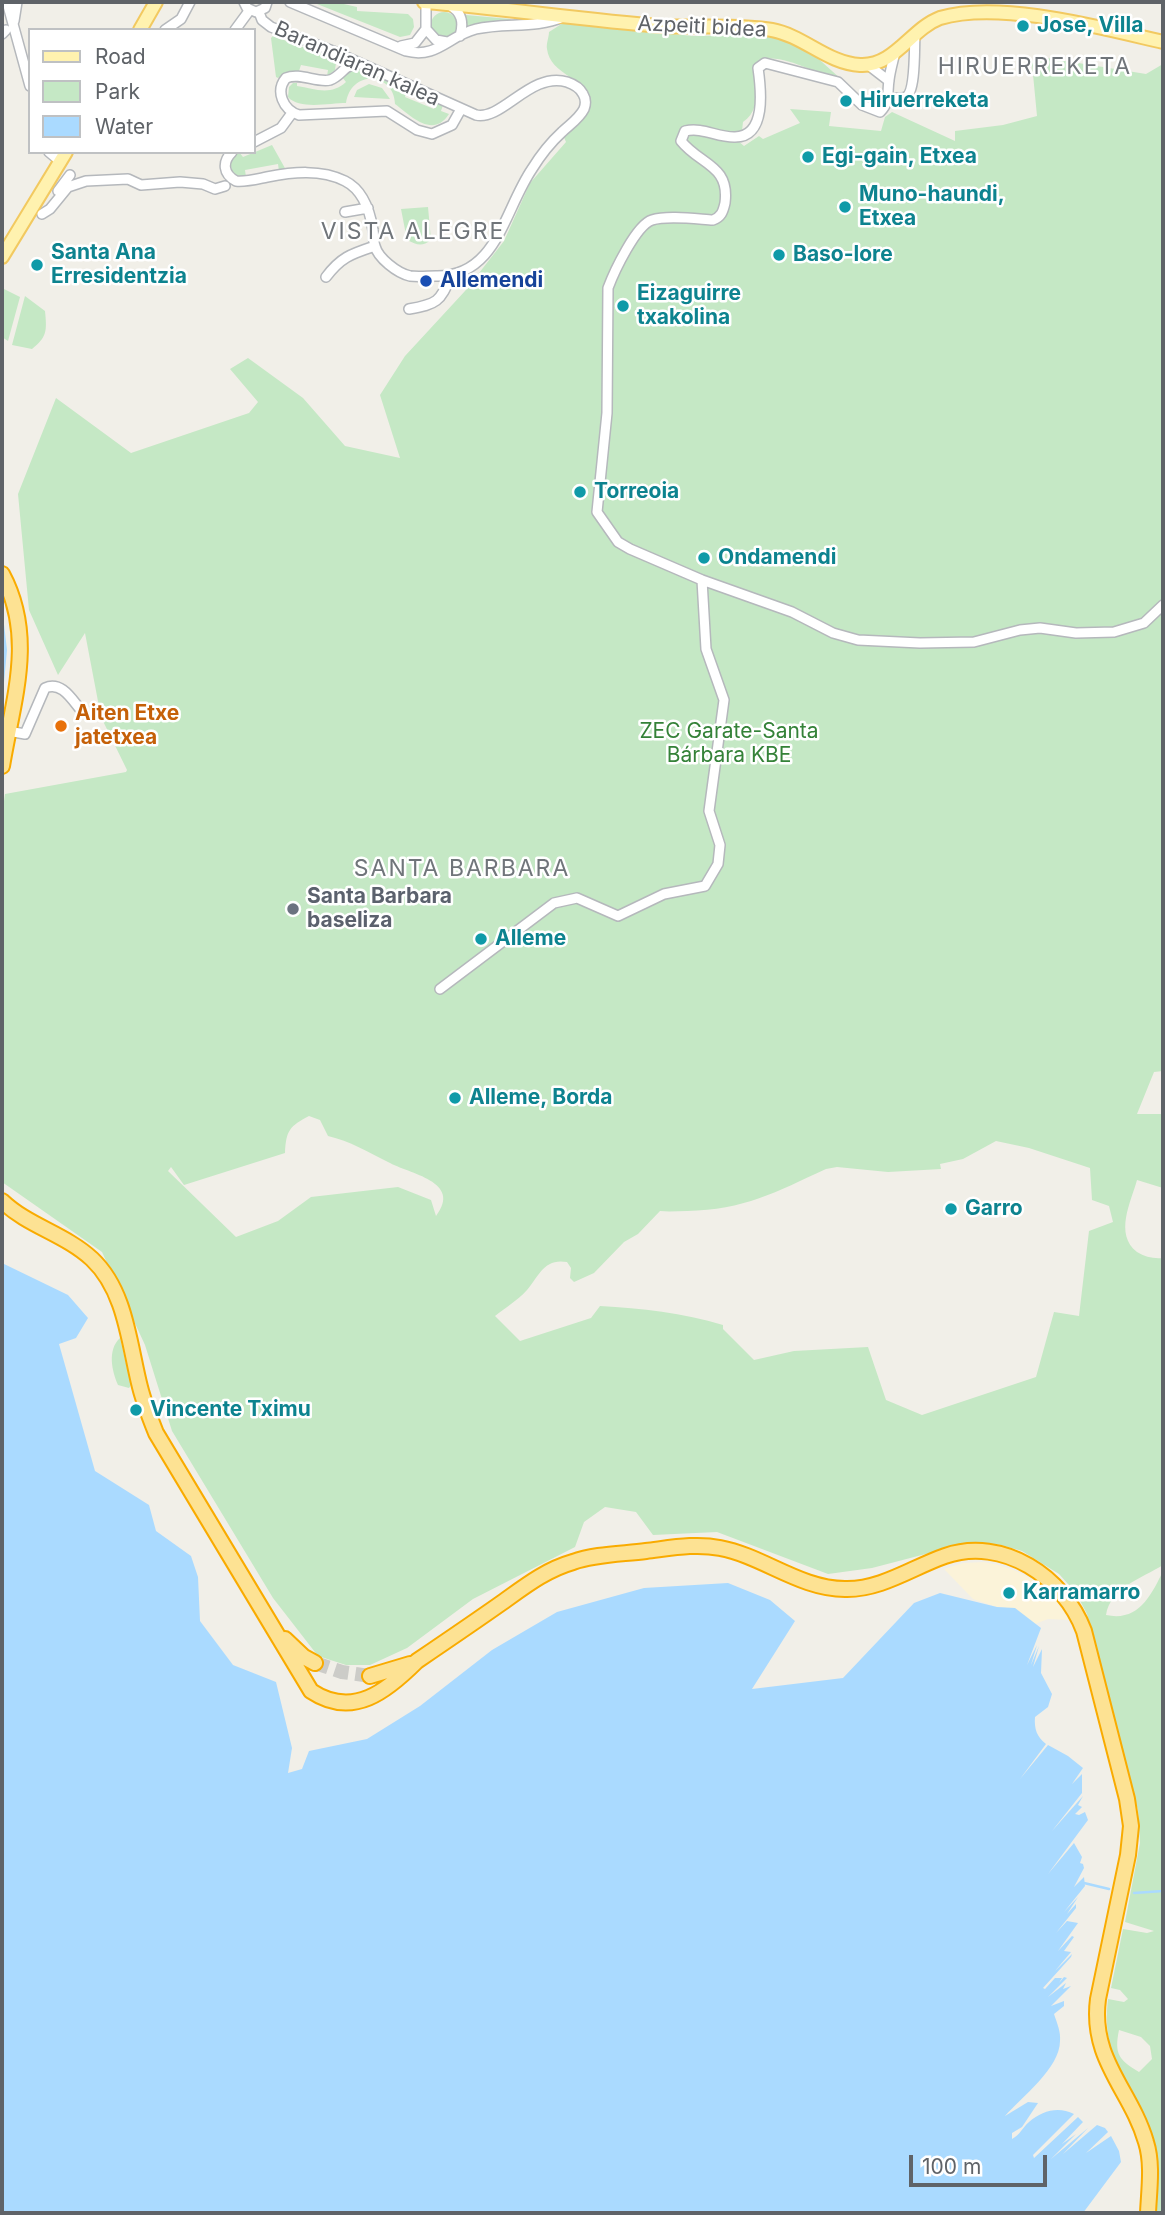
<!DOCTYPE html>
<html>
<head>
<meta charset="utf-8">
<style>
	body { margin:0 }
	#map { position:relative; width:1165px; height:2215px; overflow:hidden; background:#f1efe8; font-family:Inter,sans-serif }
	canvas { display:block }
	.frame { position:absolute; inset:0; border:4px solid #5f6368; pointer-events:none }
	.legend { position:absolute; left:28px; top:28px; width:228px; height:126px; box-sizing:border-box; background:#fff; border:2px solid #bfc1c3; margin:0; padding:9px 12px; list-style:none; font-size:21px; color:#5f6368 }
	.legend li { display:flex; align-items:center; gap:14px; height:35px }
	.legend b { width:35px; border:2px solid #bfc1c3 }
	.scale { position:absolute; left:909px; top:2155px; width:138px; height:32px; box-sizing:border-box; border:4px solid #5f6368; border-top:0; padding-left:9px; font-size:21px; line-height:24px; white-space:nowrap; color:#5f6368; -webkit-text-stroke:5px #fff; paint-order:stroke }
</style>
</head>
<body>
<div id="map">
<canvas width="1165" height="2215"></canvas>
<div class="frame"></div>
<ul class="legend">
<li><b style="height:9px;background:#fff2af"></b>Road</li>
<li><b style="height:19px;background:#c5e8c5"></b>Park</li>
<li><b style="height:19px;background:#aadaff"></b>Water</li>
</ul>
<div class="scale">100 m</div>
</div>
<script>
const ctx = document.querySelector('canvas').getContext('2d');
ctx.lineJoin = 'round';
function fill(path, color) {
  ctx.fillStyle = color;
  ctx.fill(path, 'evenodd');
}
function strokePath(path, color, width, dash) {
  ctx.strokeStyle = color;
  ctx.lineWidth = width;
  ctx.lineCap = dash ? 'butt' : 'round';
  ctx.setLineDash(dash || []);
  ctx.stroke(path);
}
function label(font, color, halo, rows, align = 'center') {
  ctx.font = font + ' Inter,sans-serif';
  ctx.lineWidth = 5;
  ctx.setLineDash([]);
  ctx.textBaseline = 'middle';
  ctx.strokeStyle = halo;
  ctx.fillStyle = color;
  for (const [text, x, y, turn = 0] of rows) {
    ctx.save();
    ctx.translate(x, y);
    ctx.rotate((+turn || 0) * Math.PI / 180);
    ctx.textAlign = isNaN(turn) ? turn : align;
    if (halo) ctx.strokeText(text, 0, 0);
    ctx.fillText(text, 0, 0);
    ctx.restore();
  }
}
const green = new Path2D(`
	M312 2H335L357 7V11L408 14 413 19 414 27 410 35 400 37Z
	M431 25a13 13 0 1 1 26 0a13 13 0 1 1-26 0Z
	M466 15 510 19 511 20 467 28Z
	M563 23 693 36 762 35 779 39 812 53 842 80C818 76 784 52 760 60 745 78 768 105 743 122L742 131 737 140 744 146 759 136 763 139 800 123 790 109 831 112 829 126 881 131 885 117 892 112 955 141V131L1003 125 1037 116 1032 64 1035 56 1146 74 1163 64V1071L1154 1072 1137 1114H1163V1188L1137 1180C1131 1202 1114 1234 1137 1252 1145 1257 1154 1259 1163 1258V1565C1142 1578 1110 1588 1106 1615 1138 1622 1151 1596 1163 1571V2213H1155C1156 2188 1160 2161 1153 2137 1136 2081 1100 2066 1108 1999L1124 2002 1128 1999 1120 1990 1111 1988 1123 1929 1147 1933 1154 1931 1125 1922 1140 1843 1138 1810 1087 1614 1076 1593 1059 1574 1022 1551 1001 1545 982 1543 960 1545 872 1568 828 1574 717 1532 653 1535 636 1512 605 1507 584 1522 575 1547 473 1599 407 1648 370 1665H346L318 1656 273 1598 172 1431 145 1345 102 1252 2 1182V815L5 794 126 772 127 770 101 717 85 633 58 675 29 610 18 494 56 398 131 453 249 413 258 402 230 369 248 358 303 398 345 446 400 458 380 395 405 356 465 291 504 241 530 183 566 142 563 135 590 102C587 78 550 75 547 49 546 44 549 37 549 32ZM309 1116 320 1120 328 1136C350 1141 368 1152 388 1162 409 1174 463 1181 436 1216L431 1200 398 1187 311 1197 278 1221 236 1237 168 1171 171 1167 184 1185 285 1153C286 1130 290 1126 309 1116ZM996 1141 1029 1148 1090 1168 1092 1200 1109 1206 1113 1222 1089 1231 1079 1316 1054 1312 1036 1377 922 1415 886 1400 868 1347 794 1351 754 1360 723 1329V1325C683 1313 641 1308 600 1306L591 1318 520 1341 495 1316C505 1308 518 1300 527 1290 539 1276 544 1258 567 1262L571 1268 570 1278 574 1282 594 1273 624 1242 638 1234 660 1211C669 1212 678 1211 687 1211 744 1210 776 1192 826 1169L837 1167 888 1172 941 1169 940 1164 963 1159ZM1119 2030 1141 2037 1150 2046 1152 2059 1139 2072C1119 2060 1114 2054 1119 2030Z
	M273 36 333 58 336 63 335 70 327 76 328 70 301 65 299 71 288 72 278 78 276 77 271 38Z
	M356 68 407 90 405 97 434 109 437 102 443 105 441 111 449 114C433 139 411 116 395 104 394 72 351 69 346 103 330 103 299 110 288 97L289 87 293 83H297V86C315 89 331 96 346 82L342 77 346 72Z
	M369 84 382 88 390 99 354 97 357 90Z
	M272 145 286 170 279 171 278 164 245 170 246 177H238L233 174 230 163 235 154 239 152 243 157Z
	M428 207 431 240C422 247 417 245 407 240L401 209Z
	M2 288 20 297 8 341 2 337Z
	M25 296 45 311C47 331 47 337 32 349L12 345Z
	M120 1338 131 1385 129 1388 118 1385C112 1371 107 1350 120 1338Z`);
const sand = new Path2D(`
	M984 1562C1023 1569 1049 1585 1069 1620L1048 1619 1035 1624 1015 1609 997 1607 973 1599 944 1569 963 1563Z`);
const water = new Path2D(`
	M2 607 7 650 2 704Z
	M2 1263 68 1295 88 1318 76 1338 59 1344 95 1471 149 1505 156 1531 191 1556 198 1577 200 1621 233 1665 276 1682 292 1748 288 1773 302 1769 309 1751 367 1739 420 1706 492 1650 557 1612 644 1588 728 1583 770 1600 795 1621 752 1689 843 1678 914 1603 940 1593 997 1607 1015 1608 1041 1628 1027 1665 1037 1645 1031 1665 1039 1646 1033 1667 1042 1649 1041 1673 1052 1694 1048 1707 1035 1717C1034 1729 1037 1737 1046 1744L1020 1779 1048 1745 1068 1756 1083 1768 1072 1784 1082 1774V1793L1052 1831 1083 1796 1078 1805 1082 1807 1075 1814 1079 1815 1085 1812 1088 1820 1048 1874 1074 1843 1082 1857 1080 1863 1083 1864 1084 1868 1074 1887 1084 1877 1085 1886 1064 1912 1078 1897 1067 1914 1076 1904V1908L1056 1933 1067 1921 1078 1923 1058 1951 1072 1936 1074 1937 1064 1951 1071 1952 1055 1971 1072 1954 1071 1957 1043 1988 1045 1989 1055 1978H1062L1059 1983 1064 1977 1067 1978 1048 1997 1066 1983 1063 1989 1071 1986 1051 2006 1064 2001V2006L1054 2014C1057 2023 1061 2032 1060 2041 1060 2068 1022 2097 1005 2116L1028 2102 1038 2103 1022 2127 1012 2133V2139C1020 2135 1022 2128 1029 2122 1042 2111 1058 2106 1074 2114L1033 2155 1034 2158 1078 2117 1083 2122 1062 2144 1076 2134 1051 2159 1088 2128 1063 2154 1097 2125 1105 2128 1108 2132 1086 2153 1111 2136 1119 2151 1121 2162 1083 2213H2Z`);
const stream = new Path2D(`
	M1084 1883 1109 1889
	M1134 1893 1163 1891`);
const highwayTunnel = new Path2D(`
	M315 1663 342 1672 370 1676`);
const minor = new Path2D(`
	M7 2 30 86
	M244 2 247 8 256 12 265 8 267 2
	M290 2 406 51C437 59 448 36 476 29 505 22 535 29 563 17
	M426 2V29L436 40 447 42
	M449 5C462 12 464 22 460 36
	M14 21 17 2
	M165 30 181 19 190 2
	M235 30 249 11
	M2 34 6 30
	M401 46 415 43 426 29
	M895 52C893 61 890 71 889 80 887 94 890 102 880 112L862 105 838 82 765 63 758 68C761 89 767 138 734 137 716 137 703 127 685 131L681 141C700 165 730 165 725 203 723 212 721 217 713 220 697 219 667 215 652 220 636 225 614 272 608 288L607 413 597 512 618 542 630 549 702 580 792 612 833 633 858 640 920 643 974 642 1020 630 1040 628 1076 633 1114 632 1144 623 1163 605
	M358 64C344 64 342 76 330 80 316 83 300 72 286 78 275 91 283 110 299 115L387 111 417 130 432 134 452 125 461 109
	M867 64 889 81
	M889 98C894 98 901 99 906 97 916 91 914 47 915 35
	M254 142 281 128 292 113
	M49 152 61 162
	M232 152C222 162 223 174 236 181 246 182 257 179 267 177 293 172 321 169 345 181 363 190 370 211 373 230 374 235 373 241 375 246 378 258 397 273 410 276 418 277 428 276 436 276 497 277 504 210 532 169 540 156 550 143 562 132 569 125 579 119 584 109 586 104 586 99 583 94 580 88 573 84 567 82 531 71 502 121 476 115L333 51 271 27 262 20 259 12
	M58 191 70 175
	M345 212 368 208
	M42 214 50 209 68 187 86 181 128 179 141 185 180 182 203 184 215 189 225 186
	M326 277C341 257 351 254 375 246
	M409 309C437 304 440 302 451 276
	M8 731 25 734 45 688C61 681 71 698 80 709
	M440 989 554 903 577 898 618 916 664 894 705 886 718 864 720 845 709 811 724 700 706 649 702 580`);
const major = new Path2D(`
	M424 2C504 8 582 20 661 26 697 28 738 24 772 30 804 36 827 63 860 65 894 67 911 29 940 18 999 0 1102 28 1163 42
	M140 30 156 2
	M2 257 66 152`);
const highway = new Path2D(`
	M2 574C36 637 13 700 2 766
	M2 1201C28 1226 65 1234 92 1259 126 1291 129 1344 140 1387 144 1403 150 1418 156 1433L311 1691C353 1719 387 1691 417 1661 445 1642 473 1623 500 1604 524 1587 545 1570 573 1562 595 1554 623 1554 646 1551 671 1548 696 1543 720 1548 763 1556 800 1589 845 1589 881 1590 913 1567 945 1556 1003 1536 1064 1577 1084 1631L1127 1799 1131 1826 1128 1855 1098 1999C1090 2060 1131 2090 1146 2142 1153 2164 1149 2190 1148 2213
	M285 1639 304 1657 315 1663
	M370 1676 410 1664`);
const markers = [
	[1023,26,7,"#0f9aa8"],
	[846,101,7,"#0f9aa8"],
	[808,157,7,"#0f9aa8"],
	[845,207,7,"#0f9aa8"],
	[779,255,7,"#0f9aa8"],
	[37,265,7,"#0f9aa8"],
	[426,281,7,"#1a4fb4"],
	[623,306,7,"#0f9aa8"],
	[580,492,7,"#0f9aa8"],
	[704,558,7,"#0f9aa8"],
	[61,726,7,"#e8710a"],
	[293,909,7,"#6b7280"],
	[481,939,7,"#0f9aa8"],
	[455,1098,7,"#0f9aa8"],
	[951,1209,7,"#0f9aa8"],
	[136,1410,7,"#0f9aa8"],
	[1009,1593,7,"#0f9aa8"]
];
const cultureNames = [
	["Jose, Villa",1037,26],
	["Hiruerreketa",860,101],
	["Egi-gain, Etxea",822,157],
	["Muno-haundi,",859,195],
	["Etxea",859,219],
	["Santa Ana",51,253],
	["Erresidentzia",51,277],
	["Baso-lore",793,255],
	["Eizaguirre",637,294],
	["txakolina",637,318],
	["Torreoia",594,492],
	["Ondamendi",718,558],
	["Alleme",495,939],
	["Alleme, Borda",469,1098],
	["Garro",965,1209],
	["Vincente Tximu",150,1410],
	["Karramarro",1023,1593]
];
const streetNames = [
	["Azpeiti bidea",702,27,3],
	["Barandiaran kalea",357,64,24]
];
const transitNames = [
	["Allemendi",440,281]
];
const foodNames = [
	["Aiten Etxe",75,714],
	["jatetxea",75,738]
];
const parkNames = [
	["ZEC Garate-Santa",729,732],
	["Bárbara KBE",729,756]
];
const worshipNames = [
	["Santa Barbara",307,897],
	["baseliza",307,921]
];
const neighbourhoodNames = [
	["HIRUERREKETA",1035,67],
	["VISTA ALEGRE",413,232],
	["SANTA BARBARA",462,869]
];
fill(green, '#c5e8c5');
fill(sand, '#fbf3d9');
fill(water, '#aadaff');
strokePath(stream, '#aadaff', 2.5);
strokePath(highwayTunnel, '#ccccc8', 14, [14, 7]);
strokePath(minor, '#b5b8bc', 12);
strokePath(major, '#f2c960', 16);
strokePath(highway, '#f9ab00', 18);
strokePath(minor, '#fff', 9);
strokePath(major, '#fff2af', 12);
strokePath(highway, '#fde293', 14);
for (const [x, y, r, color] of markers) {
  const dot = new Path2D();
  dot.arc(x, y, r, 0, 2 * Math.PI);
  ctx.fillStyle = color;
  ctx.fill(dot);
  strokePath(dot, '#fff', 2.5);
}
label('bold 21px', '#0d838f', '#fff', cultureNames, 'left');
label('21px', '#5f6368', '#fff', streetNames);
label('bold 21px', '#164399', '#fff', transitNames, 'left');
label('bold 21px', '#c56008', '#fff', foodNames, 'left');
label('21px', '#348238', '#fff', parkNames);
label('bold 21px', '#5b616d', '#fff', worshipNames, 'left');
ctx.letterSpacing = '2px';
label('23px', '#70757a', '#fff', neighbourhoodNames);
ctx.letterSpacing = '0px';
</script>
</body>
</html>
